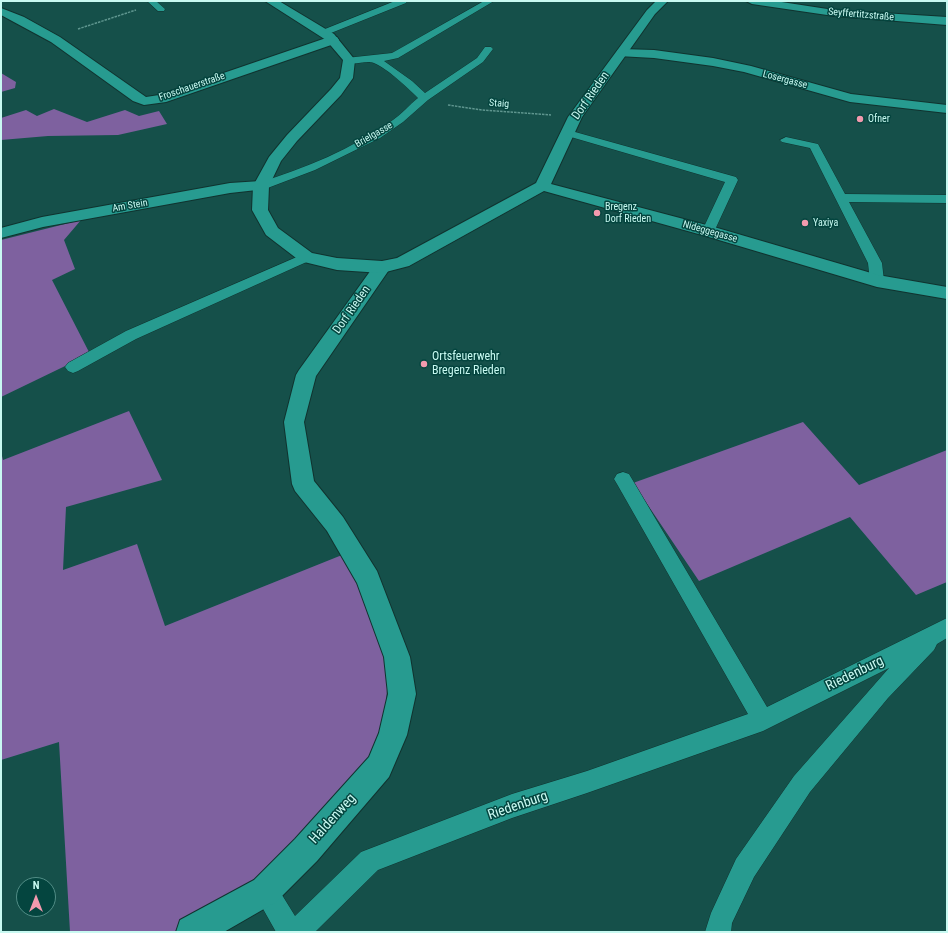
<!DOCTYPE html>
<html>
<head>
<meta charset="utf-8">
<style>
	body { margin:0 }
	#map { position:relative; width:948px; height:933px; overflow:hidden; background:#15504a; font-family:"Roboto Condensed",sans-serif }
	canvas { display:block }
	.frame { position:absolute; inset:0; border:2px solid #c8f9f1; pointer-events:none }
	.north { position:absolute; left:16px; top:877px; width:40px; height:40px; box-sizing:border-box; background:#04453f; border:1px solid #528d86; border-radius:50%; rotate:0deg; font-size:11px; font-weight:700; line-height:16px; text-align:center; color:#c8f9f1 }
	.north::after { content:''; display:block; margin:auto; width:14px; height:18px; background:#f29aae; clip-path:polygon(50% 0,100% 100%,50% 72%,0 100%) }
</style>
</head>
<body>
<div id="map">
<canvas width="948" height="933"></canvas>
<div class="frame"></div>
<div class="north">N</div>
</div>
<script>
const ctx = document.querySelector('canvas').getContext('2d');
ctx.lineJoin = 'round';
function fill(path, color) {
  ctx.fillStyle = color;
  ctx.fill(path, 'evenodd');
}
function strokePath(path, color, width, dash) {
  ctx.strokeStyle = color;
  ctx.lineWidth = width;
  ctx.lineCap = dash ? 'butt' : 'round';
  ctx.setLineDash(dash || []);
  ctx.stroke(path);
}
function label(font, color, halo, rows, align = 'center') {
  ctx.font = font + ' "Roboto Condensed",sans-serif';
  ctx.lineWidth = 3;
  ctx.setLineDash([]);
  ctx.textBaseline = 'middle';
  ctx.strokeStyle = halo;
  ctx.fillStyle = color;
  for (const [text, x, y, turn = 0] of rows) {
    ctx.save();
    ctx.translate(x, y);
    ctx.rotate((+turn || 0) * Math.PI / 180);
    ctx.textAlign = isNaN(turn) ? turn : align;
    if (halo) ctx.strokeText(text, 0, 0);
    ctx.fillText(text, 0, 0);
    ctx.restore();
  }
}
const green = new Path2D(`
	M1 73 16 82 15 88 1 92Z
	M54 109 87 122 125 110 139 116 159 111 167 124 118 135 48 136 1 140V118L26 110 37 116Z
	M81 220 64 240 75 269 52 280 90 354 1 397V240Z
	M129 411 162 480 66 507 63 570 137 544 165 626 347 553 389 659 384 734 350 790 263 880 177 932H70L59 742 1 760V452L3 460Z
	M803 422 859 485 947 450V582L916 595 850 517 699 581 633 483Z`);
const path = new Path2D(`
	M78 29 136 10
	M448 105 482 110 551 115`);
const service = new Path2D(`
	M147 1H156L165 9 164 11H158Z
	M395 1H407L406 3 326 35H320L318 33 320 31Z
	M484 1H494L398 58 384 61 412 81 425 93 477 58 485 47H491L493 49 483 62 428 100 403 122 380 138 315 170 265 189H257L255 186 257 183C304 169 352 149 393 120 402 114 409 105 418 98 407 87 388 69 374 63 365 59 351 68 344 60L346 58 392 53Z
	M568 130 736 177 738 180 713 234H703L702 231 725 182 564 135 562 133Z
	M786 137 818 144 845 194 947 195V203L849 202 882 263 884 281 882 284 877 285 872 284 870 281 868 263 810 148 782 142 780 140Z
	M306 253 311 254 313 257 311 260 136 339 78 371 73 373 68 371 65 367 68 363 126 331Z
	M623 472 629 474 767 707 947 618V638L937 644 934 650 888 698 810 792 754 877 732 923 731 932H705L711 913 736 859 794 776 889 668 763 731 587 793 512 818 378 870 315 932H276L253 891 256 882 265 879 274 882 295 916 361 852 512 794 587 771 748 714 617 484 614 479 617 474Z`);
const minor = new Path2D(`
	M746 1H775L834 10 947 17V25L834 16 752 4Z
	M1 8 24 17 60 37 146 97 159 95 329 37H337L339 40 337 43 166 102 144 105 133 101 51 42 1 15Z
	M622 49 654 50 713 58 751 66 851 94 947 105V113L850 102 744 72 713 66 654 58 618 56 616 53 618 50Z
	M261 181 266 183 269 186 266 189 230 193 43 227 1 238V228L42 217 230 183Z
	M382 261 388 263 391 267 316 376 304 422 314 481 343 517 377 571 410 657 416 694 407 735 389 777 317 861 276 902 224 932H176L180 920 254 880 295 839 369 757 379 733 388 694 384 657 357 583 327 531 295 491 292 484 284 422 296 375 299 370 376 263Z`);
const tertiary = new Path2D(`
	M265 1H279L334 34 355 60 353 78 341 95 297 141 281 161 269 186 268 210 278 228 312 253 337 258 382 261 397 258 536 183 568 117 647 10 656 1H668L655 14 582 117 551 184 714 227 878 275 947 287V299L877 287 702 235 544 191 409 266 382 273 337 270 300 261 266 235 252 210 253 186 269 157 287 135 331 89 340 78 343 60 326 40Z`);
const markers = [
	[860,119,4,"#f29aae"],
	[597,213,4,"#f29aae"],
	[805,223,4,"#f29aae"],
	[424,364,4,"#f29aae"]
];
const farStreetnames = [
	["Seyffertitzstraße",861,15,5],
	["Losergasse",785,80,15],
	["Froschauerstraße",192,87,-19],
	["Staig",499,104,4],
	["Brielgasse",374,135,-30],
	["Am Stein",130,206,-10],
	["Nideggegasse",710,232,16]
];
const farPoinames = [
	["Ofner",868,119],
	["Bregenz",605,207],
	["Dorf Rieden",605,219],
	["Yaxiya",813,223]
];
const streetNames = [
	["Dorf Rieden",591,96,-55],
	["Dorf Rieden",352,310,-55]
];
const poiNames = [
	["Ortsfeuerwehr",432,357],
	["Bregenz Rieden",432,371]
];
const nearStreetnames = [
	["Riedenburg",855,674,-26],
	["Riedenburg",518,806,-19],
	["Haldenweg",333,819,-48]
];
fill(green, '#7e619f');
strokePath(service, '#10332f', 1);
strokePath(minor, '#10332f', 2);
strokePath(tertiary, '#10332f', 2);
strokePath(path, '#5f968f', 1.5, [2.5, 1]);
fill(service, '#279b90');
fill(minor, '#279b90');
fill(tertiary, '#279b90');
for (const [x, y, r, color] of markers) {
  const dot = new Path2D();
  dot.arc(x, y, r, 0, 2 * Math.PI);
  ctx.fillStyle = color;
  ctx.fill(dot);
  strokePath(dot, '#04453f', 1.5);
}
label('10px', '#c8f9f1', '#04453f', farStreetnames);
label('10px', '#c8f9f1', '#04453f', farPoinames, 'left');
label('12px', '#c8f9f1', '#04453f', streetNames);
label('12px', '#c8f9f1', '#04453f', poiNames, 'left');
label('14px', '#c8f9f1', '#04453f', nearStreetnames);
</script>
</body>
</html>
